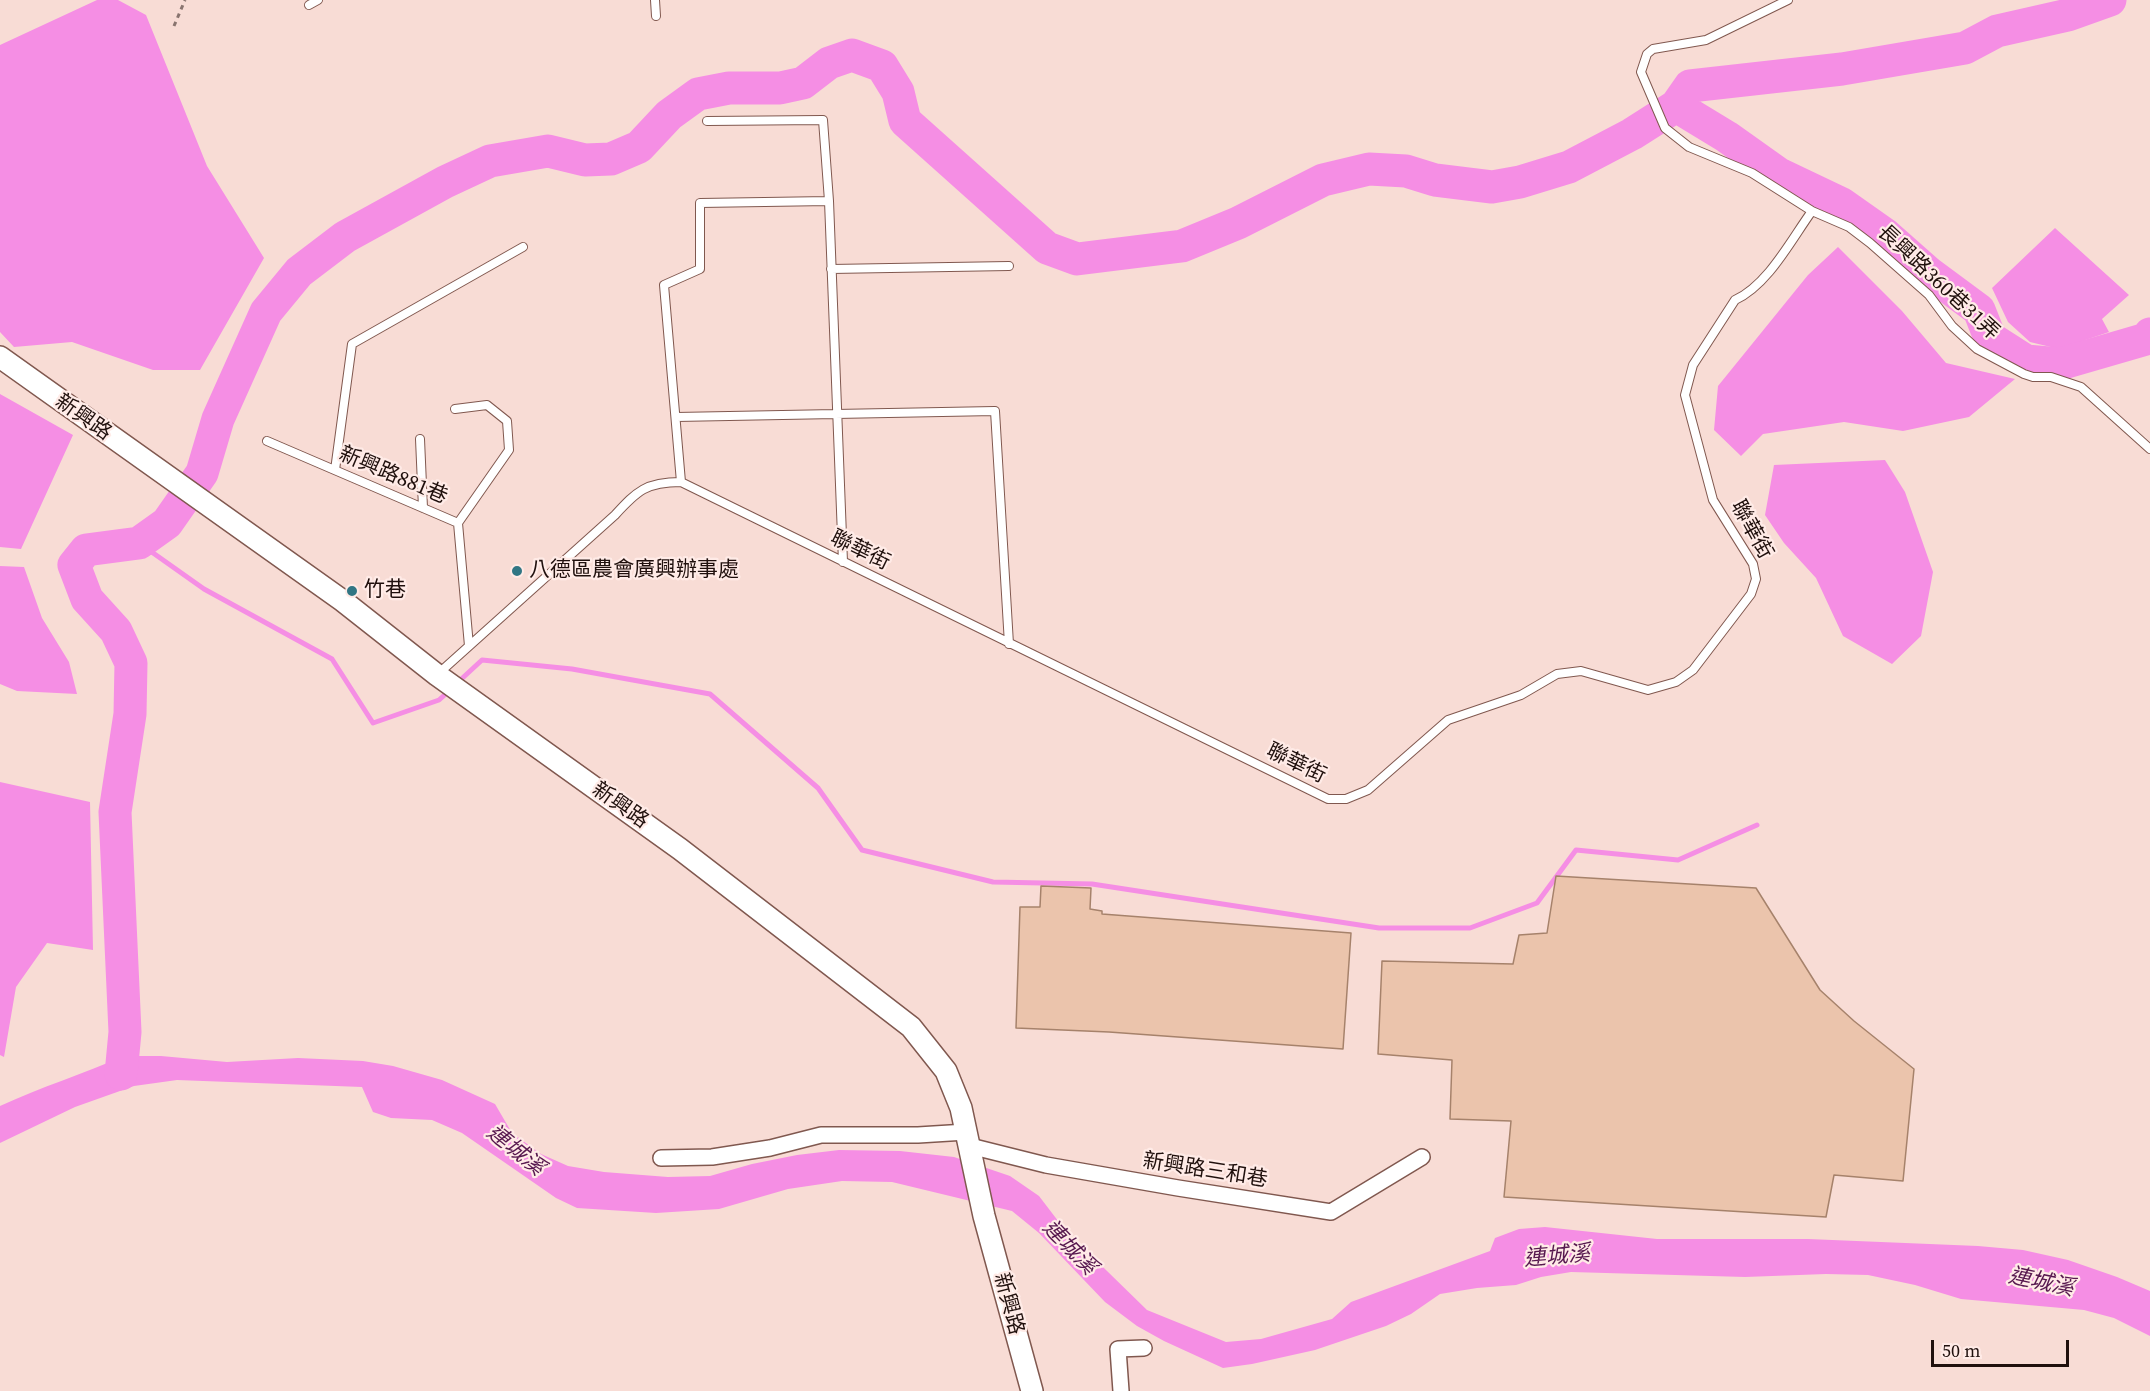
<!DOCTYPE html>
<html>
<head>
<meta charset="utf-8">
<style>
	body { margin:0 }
	#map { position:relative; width:2150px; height:1391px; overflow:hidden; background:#f8dcd5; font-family:"Source Serif 4",serif }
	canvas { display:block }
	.scale { position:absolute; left:1931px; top:1340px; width:138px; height:27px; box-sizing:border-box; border:3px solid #20100d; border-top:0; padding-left:8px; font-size:18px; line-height:21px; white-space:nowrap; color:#20100d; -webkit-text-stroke:4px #ffebe7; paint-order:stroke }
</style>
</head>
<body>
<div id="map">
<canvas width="2150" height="1391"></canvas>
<div class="scale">50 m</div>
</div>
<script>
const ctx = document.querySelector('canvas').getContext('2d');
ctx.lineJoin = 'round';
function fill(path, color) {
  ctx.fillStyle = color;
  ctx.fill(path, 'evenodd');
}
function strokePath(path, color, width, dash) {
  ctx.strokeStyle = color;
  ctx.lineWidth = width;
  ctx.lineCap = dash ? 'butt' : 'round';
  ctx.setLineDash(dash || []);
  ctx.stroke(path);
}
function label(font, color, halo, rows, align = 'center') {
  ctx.font = font + ' "Source Serif 4","Noto Sans TC",serif';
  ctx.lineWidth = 4.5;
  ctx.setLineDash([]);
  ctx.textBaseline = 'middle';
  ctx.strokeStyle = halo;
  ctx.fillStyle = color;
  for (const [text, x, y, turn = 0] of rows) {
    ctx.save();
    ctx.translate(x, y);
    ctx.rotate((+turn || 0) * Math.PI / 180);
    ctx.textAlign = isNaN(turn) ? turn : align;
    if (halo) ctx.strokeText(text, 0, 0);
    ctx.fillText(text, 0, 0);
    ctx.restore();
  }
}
const water = new Path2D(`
	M97 0H118L146 15 207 166 264 258 200 370H153L72 342 14 347 0 332V45Z
	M2055 228 2129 295 2102 319 2109 332 2059 349 2030 342 2008 322 1992 288Z
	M1838 247 1902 311 1946 363 2015 379 1969 417 1903 431 1844 422 1763 434 1741 456 1714 430 1718 386 1808 275Z
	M0 394 73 435 21 549 0 547Z
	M1885 460 1905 492 1933 572 1921 636 1892 664 1843 636 1816 578 1784 543 1765 515 1774 465Z
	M0 566 24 567 42 618 69 662 77 694 17 691 0 684Z
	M0 782 90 802 93 950 47 943 16 987 4 1057 0 1055Z
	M124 1056H161L227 1062 298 1058 363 1061 393 1066 442 1080 495 1104 512 1133 541 1154 568 1166 604 1172 668 1177 710 1176 752 1164 797 1155 839 1150 900 1151 954 1157 1010 1176 1039 1196 1065 1230 1147 1310 1226 1342 1261 1339 1332 1319 1351 1302 1490 1251 1495 1238 1519 1229 1545 1227 1657 1239H1808L1978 1246 2023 1250 2068 1260 2117 1277 2150 1291V1336L2114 1318 2084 1310 1961 1299 1915 1285 1868 1275 1826 1274 1745 1277 1571 1272 1541 1277 1516 1285 1477 1288 1440 1294 1411 1314 1386 1326 1315 1350 1252 1364 1223 1368 1164 1341 1137 1326 1105 1302 1039 1233 1012 1211 892 1182 842 1181 788 1189 719 1209 656 1213 577 1208 556 1198 462 1133 432 1120 391 1118 373 1112 362 1087 177 1080 134 1086 75 1107 0 1143V1106C41 1087 83 1074 124 1056Z`);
const stream = new Path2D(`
	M139 543 204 589 332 659 373 723 439 700 450 690
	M456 684 482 660 572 669 710 694 818 788 862 850 993 882 1092 884 1379 928H1470L1537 903 1576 850 1678 860 1757 825`);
const river = new Path2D(`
	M1676 106 1690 86 1842 69 1965 48 1997 31 2068 15 2110 0
	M121 1074 125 1032 115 812 130 714 131 663 116 631 87 599 74 565 86 550 139 543 167 523 202 473 218 419 266 312 299 272 345 237 445 182 490 161 548 151 585 160 611 159 639 147 669 115 698 94 729 88H780L803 83 829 63 852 55 882 66 898 92 905 121 1047 248 1077 259 1182 246 1238 223 1323 180 1369 169 1406 171 1435 180 1492 187 1520 182 1569 167 1632 134 1676 106 1727 137 1779 174 1842 204 1886 235 1929 273 1979 310 1990 338 2026 361 2060 364 2146 339 2150 334`);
const building = new Path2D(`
	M1556 876 1756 888 1820 990 1854 1021 1914 1069 1903 1181 1834 1175 1826 1217 1504 1197 1511 1121 1450 1119 1452 1060 1378 1054 1382 961 1513 964 1519 935 1547 933Z
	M1041 886 1091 888 1090 909 1102 911V914L1351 933 1343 1049 1109 1032 1016 1028 1020 907H1040Z`);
const path = new Path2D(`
	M174 26 185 0`);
const lane = new Path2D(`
	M655 0 656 16
	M1788 0 1706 40 1653 49 1647 54 1641 72 1665 128 1689 147 1752 173 1812 211 1849 227 1870 243 1929 295 1952 326 1977 349 2024 374 2033 377H2051L2081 387 2150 449
	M309 5 318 0
	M707 121 823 120 829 201 843 562
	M831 269 1009 266
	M455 409 487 405 507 421 509 450 458 523
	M676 417 995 411 1009 644
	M420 439 423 508
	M267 441 458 523 469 646
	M335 470 352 344 523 247
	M681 482 664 285 700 269V203L829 201
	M439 673 615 515C637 491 646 482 681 482L1328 799H1346L1368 790 1448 720 1521 695 1557 674 1581 671 1648 690 1676 682 1693 670 1751 594 1756 579 1753 564 1713 500 1685 395 1693 365 1735 300C1768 285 1791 240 1812 211`);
const street = new Path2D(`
	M970 1146 1046 1165 1178 1188 1331 1212 1422 1157
	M661 1158 712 1157 770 1148 821 1135H918L966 1132
	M1121 1391 1118 1349 1144 1348`);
const secondary = new Path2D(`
	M0 357 343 601 437 675 680 849 911 1027 946 1071 961 1108 984 1216 1032 1391`);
const markers = [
	[517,571,6,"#317684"],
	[352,591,6,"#317684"]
];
const streetNames = [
	["長興路360巷31弄",1938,283,43],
	["新興路",83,418,35],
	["新興路881巷",393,476,23],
	["聯華街",1751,530,61],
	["聯華街",860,551,26],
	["聯華街",1296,764,26],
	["新興路",620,806,35],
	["新興路三和巷",1205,1171,9],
	["新興路",1008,1304,75]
];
const poiNames = [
	["八德區農會廣興辦事處",529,571],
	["竹巷",364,591]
];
const waterNames = [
	["連城溪",515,1151,39],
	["連城溪",1069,1248,46],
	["連城溪",1557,1257,-5],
	["連城溪",2041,1283,12]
];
fill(water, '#f58ee4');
strokePath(stream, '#f58ee4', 5);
strokePath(river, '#f58ee4', 33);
fill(building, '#ebc4ac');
strokePath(building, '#a6826b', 1.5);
strokePath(lane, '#80584f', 10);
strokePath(street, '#80584f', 18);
strokePath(secondary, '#80584f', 24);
strokePath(path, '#89746f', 3, [4.5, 4.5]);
strokePath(lane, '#fff', 8);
strokePath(street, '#fff', 15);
strokePath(secondary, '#fff', 21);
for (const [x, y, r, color] of markers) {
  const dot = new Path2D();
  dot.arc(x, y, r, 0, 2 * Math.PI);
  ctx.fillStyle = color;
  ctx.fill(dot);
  strokePath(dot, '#ffebe7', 2);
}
label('21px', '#20100d', '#ffebe7', streetNames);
label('21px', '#20100d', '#ffebe7', poiNames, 'left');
label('italic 22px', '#57184f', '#ffebe7', waterNames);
</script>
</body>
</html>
